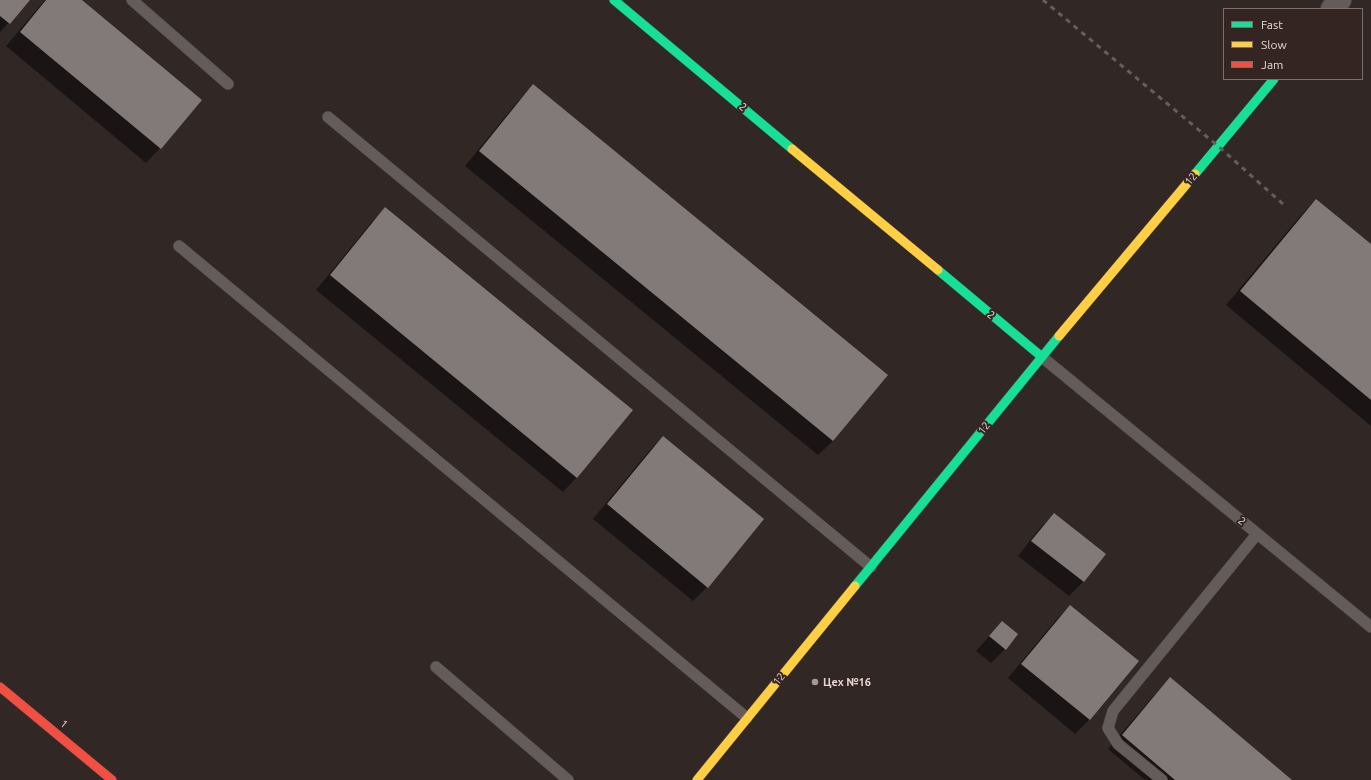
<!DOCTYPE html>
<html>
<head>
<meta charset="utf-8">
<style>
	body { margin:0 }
	#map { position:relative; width:1371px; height:780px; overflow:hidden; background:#312826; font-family:Ubuntu,sans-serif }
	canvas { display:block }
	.legend { position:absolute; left:1223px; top:8px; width:140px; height:72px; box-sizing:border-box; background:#352522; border:1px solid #7b6d6a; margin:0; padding:5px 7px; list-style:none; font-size:12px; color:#e3d8d6 }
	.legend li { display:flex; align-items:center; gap:8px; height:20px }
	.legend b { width:20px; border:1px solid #7b6d6a }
</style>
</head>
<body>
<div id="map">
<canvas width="1371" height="780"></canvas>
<ul class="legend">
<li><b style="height:5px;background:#16e098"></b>Fast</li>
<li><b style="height:5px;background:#ffcf43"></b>Slow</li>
<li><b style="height:5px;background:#f24e42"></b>Jam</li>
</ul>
</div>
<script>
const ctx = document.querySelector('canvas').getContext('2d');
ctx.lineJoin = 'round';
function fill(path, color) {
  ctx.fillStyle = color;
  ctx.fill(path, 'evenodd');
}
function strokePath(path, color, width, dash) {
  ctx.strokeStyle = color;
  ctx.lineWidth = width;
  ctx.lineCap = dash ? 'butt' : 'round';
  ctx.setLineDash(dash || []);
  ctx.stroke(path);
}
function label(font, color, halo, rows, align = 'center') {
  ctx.font = font + ' Ubuntu,sans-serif';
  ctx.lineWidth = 4;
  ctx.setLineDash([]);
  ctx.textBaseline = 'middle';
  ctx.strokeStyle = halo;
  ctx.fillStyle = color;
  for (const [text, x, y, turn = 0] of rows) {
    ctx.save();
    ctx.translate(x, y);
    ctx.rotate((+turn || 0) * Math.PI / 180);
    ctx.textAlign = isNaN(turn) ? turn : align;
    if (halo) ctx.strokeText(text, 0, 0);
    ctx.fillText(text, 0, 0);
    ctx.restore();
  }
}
const shadow = new Path2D(`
	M0 0H29L0 32Z
	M45 0H80L201 100 160 148 146 163 6 46Z
	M534 86 886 375 833 441 818 455 465 166 519 100Z
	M1316 200 1371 245V426L1226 305 1302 214Z
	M385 209 577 477 563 492 316 290 371 223Z
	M663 437 707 587 693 601 593 519 649 451Z
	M1054 514 1105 554 1083 582 1069 596 1018 556 1040 528Z
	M1070 606 1137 661 1089 720 1075 734 1008 678 1056 620Z
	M1002 622 1005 649 991 663 976 651Z
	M1170 679 1291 780H1145L1108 749 1156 693Z`);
const building = new Path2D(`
	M0 0H30L10 24 0 16Z
	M46 0H82L202 100 161 149 20 32Z
	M533 84 888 375 833 441 479 151Z
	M1316 199 1371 244V400L1240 291Z
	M385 207 633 410 577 478 330 275Z
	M663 436 764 519 708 588 607 504Z
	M1054 513 1106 554 1084 582 1031 541Z
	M1070 605 1139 661 1090 720 1021 664Z
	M1002 621 1018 634 1006 650 989 636Z
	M1170 677 1292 780H1175L1122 735Z`);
const lane = new Path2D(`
	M132 0 228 84
	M328 117 871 567
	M179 246 747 718
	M1042 357 1371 627
	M436 667 568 780
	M1162 780 1118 744 1108 728 1113 711 1257 534`);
const street = new Path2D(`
	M1332 9 1340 0`);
const fast = new Path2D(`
	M614 0 792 149
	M1195 174 1274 79
	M938 270 1042 357
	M855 586 1059 336`);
const slow = new Path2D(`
	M792 149 938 270
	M1059 336 1195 174
	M697 780 855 586`);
const jam = new Path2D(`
	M0 687 112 780`);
const rail = new Path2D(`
	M1043 0 1218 146 1283 204`);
const markers = [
	[815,682,4,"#a59a98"]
];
const streetNames = [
	["2",743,107,40],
	["12",1191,179,-50],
	["2",991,315,40],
	["12",984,428,-51],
	["2",1242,521,39],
	["12",779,679,-51],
	["1",64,724,40]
];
const poiNames = [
	["Цех №16",823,682]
];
fill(shadow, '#0007');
fill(building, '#827a78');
strokePath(lane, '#4c4543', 12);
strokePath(street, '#4c4543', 24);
strokePath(fast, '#4c4543', 10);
strokePath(slow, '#4c4543', 10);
strokePath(jam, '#4c4543', 10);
strokePath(lane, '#635c5a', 11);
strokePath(street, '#635c5a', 22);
strokePath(fast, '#16e098', 9);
strokePath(slow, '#ffcf43', 9);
strokePath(jam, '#f24e42', 9);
strokePath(rail, '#655e5d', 3, [5, 5]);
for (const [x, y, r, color] of markers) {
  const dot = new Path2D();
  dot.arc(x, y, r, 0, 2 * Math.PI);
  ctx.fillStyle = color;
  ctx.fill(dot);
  strokePath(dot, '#352522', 1.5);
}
label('11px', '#e3d8d6', '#352522', streetNames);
label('bold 11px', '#e3d8d6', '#352522', poiNames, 'left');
</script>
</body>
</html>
